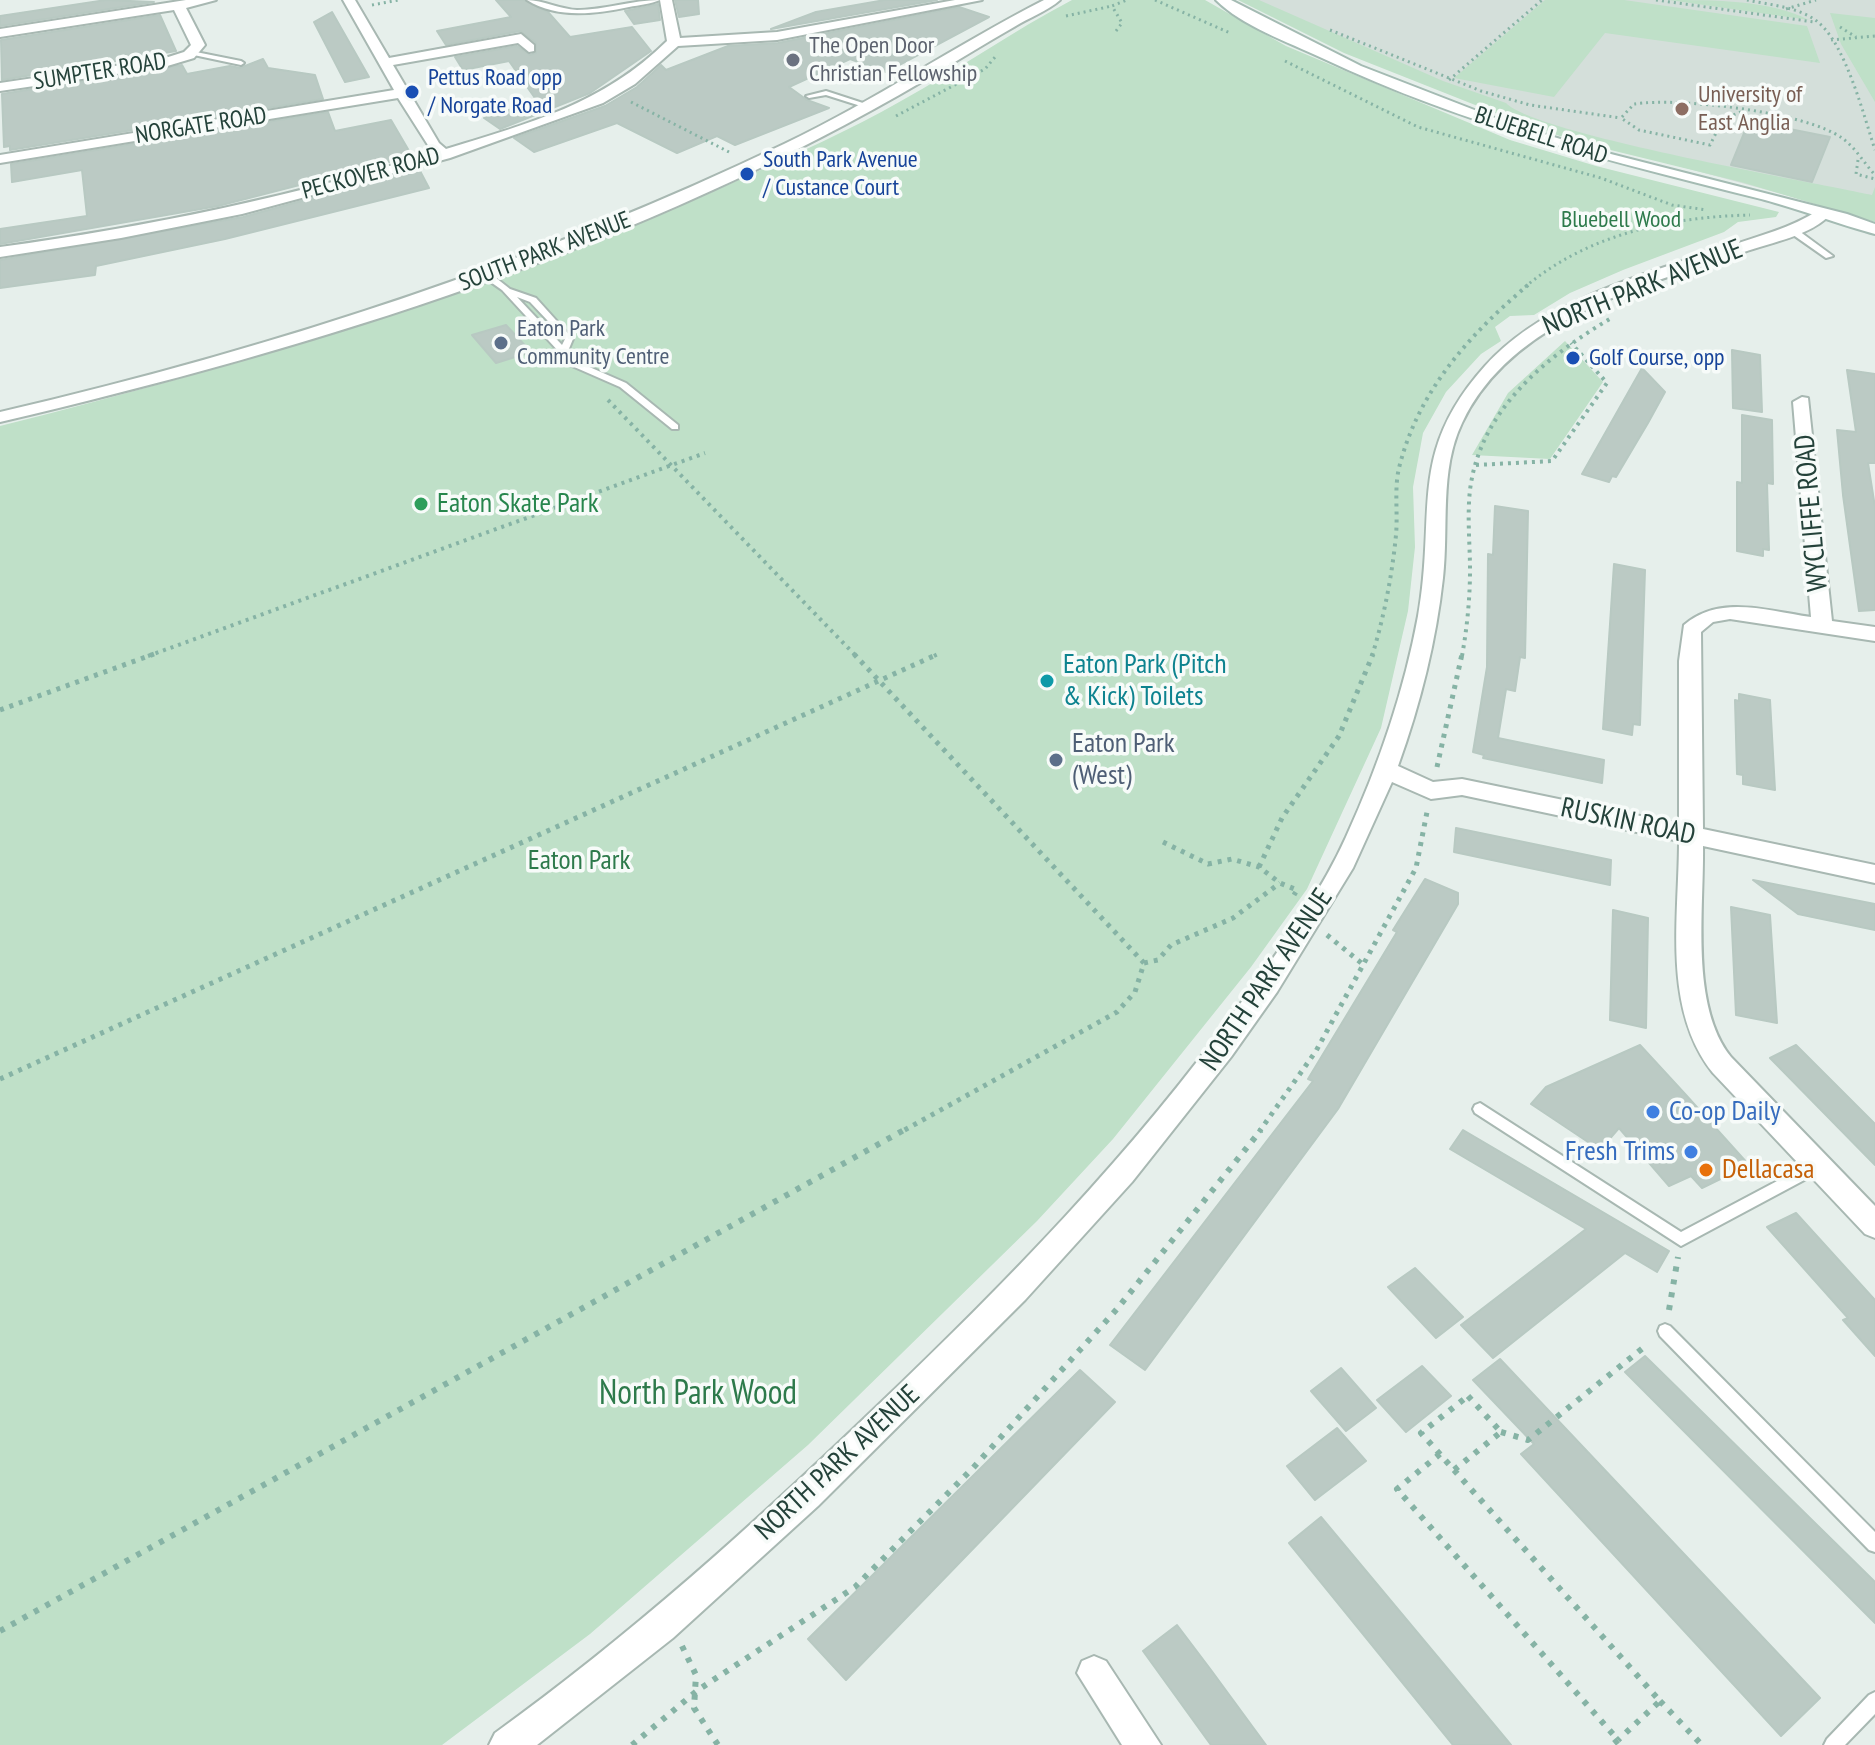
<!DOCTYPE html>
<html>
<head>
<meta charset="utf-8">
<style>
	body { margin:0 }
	canvas { display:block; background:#e6efeb }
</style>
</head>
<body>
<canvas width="1875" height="1745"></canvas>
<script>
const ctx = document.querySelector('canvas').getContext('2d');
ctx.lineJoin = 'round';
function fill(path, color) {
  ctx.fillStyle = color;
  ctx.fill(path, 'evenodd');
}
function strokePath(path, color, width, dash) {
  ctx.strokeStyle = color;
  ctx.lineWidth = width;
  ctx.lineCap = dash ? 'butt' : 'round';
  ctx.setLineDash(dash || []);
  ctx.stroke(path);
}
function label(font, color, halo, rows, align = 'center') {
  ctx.font = font + ' "PT Sans Narrow",sans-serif';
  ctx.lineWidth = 7;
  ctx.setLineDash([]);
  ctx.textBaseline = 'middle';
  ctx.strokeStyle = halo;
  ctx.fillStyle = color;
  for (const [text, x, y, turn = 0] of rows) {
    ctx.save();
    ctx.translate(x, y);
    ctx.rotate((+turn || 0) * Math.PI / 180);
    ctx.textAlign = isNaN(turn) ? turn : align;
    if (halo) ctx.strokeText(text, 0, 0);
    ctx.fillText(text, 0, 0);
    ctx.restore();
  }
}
const built = new Path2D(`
	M1243 0H1875V219L1578 139Z`);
const green = new Path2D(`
	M1072 0H1205L1286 46 1510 140 1596 166 1779 212 1776 217 1738 222 1724 232 1623 270 1570 293 1534 315 1510 316 1495 327 1501 341 1481 354 1446 392 1423 433 1413 487 1415 547 1408 611 1381 728 1307 889 1251 967 1113 1139 1037 1221 808 1445 590 1634 442 1745H0V426C254 362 506 289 743 178 796 154 850 130 901 101 959 69 1013 31 1072 0Z
	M1238 0H1259L1443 81 1506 103C1535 134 1813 182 1872 195L1875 187V222L1741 182 1574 141 1508 118 1344 53Z
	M1545 0H1624L1807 26 1820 63 1605 33 1554 97 1454 78Z
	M1669 0C1713 0 1771 0 1809 20Z
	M1830 13 1875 18V102L1841 44Z
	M1565 341 1603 382 1550 459 1472 455 1508 393Z`);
const building = new Path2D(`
	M106 0 154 2 0 26V16Z
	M496 0H524L548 12 570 37 632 27 651 51 590 93 500 129 484 118 537 101 509 61 463 70 455 57 517 46 530 55 536 53V43L520 31 446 45 437 31 511 17Z
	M675 0H698L699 14 679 17Z
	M885 0H937L771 29 816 12Z
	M658 4 660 20 634 24 625 11Z
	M959 7 989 17 886 72 850 59 789 87 807 100 829 108 735 145 717 136 677 153 617 123 534 152 514 138 605 106 637 87 661 65 666 70 728 46 778 43Z
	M332 12 369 77 345 82 314 22Z
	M160 15 176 51 2 80 1 40Z
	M263 59 268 68 315 75 323 99 10 150V146L4 147 2 94 182 65 187 74 230 66 240 68Z
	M328 112 335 131 391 120 412 156 218 206 0 244V229L87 216 82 170 12 182 11 164Z
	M1749 121 1830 137 1812 182 1731 165Z
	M419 169 429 188 225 239 96 266 95 275 0 288V260L243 217Z
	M506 325 531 352 496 363 472 335Z
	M1732 350 1760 355 1762 412 1733 408Z
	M1642 368 1665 392 1648 423 1616 477 1612 476 1609 482 1582 474Z
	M1847 370 1875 374V463H1868L1875 507V610L1859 611 1843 495 1837 430 1856 432Z
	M1742 415 1772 420 1773 484 1767 483 1769 550 1763 549V556L1737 551V482L1742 483Z
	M1495 506 1528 511 1525 658 1520 657 1515 691 1506 689 1498 738 1604 760 1602 783 1483 758 1484 755 1473 752 1487 667 1488 554 1493 555Z
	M1614 564 1645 570 1640 725 1633 724 1632 735 1603 729Z
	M1739 694 1770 700 1775 790 1743 784V775L1737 774 1735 700 1739 701Z
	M1456 828 1611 860 1610 885 1454 852Z
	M1425 879 1458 893V904L1338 1109 1145 1370 1110 1345 1313 1081 1308 1079 1397 932 1393 930Z
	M1753 880 1875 904V930L1798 914Z
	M1731 907 1770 915 1777 1023 1736 1015Z
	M1613 910 1648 918 1646 1028 1610 1020Z
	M1640 1045 1686 1095 1749 1165 1702 1188 1691 1176 1669 1186 1619 1128 1600 1150 1531 1104 1546 1087Z
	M1796 1045 1875 1124V1165L1770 1058Z
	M1463 1130 1669 1251 1657 1272 1625 1253 1493 1358 1461 1325 1586 1229 1450 1149Z
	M1796 1213 1875 1300V1356L1843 1320 1848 1318 1767 1227Z
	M1415 1268 1463 1317 1436 1338 1388 1287Z
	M1645 1356 1875 1582V1623L1625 1372Z
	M1500 1359 1820 1698 1781 1736 1521 1454 1534 1444 1473 1380Z
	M1422 1366 1451 1396 1406 1432 1377 1400Z
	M1341 1368 1376 1408 1346 1431 1311 1391Z
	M1080 1370 1115 1402 846 1680 808 1639Z
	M1337 1428 1366 1461 1315 1500 1287 1466Z
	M1321 1517 1467 1692 1511 1745H1453L1289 1543Z
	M1177 1625 1211 1670 1266 1745H1211L1143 1651Z`);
const pathFar3 = new Path2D(`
	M1155 0 1230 33
	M1656 0 1814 22
	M1747 0C1770 5 1801 7 1819 23 1846 46 1864 116 1875 150
	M372 5 399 0
	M1786 9 1816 0
	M1066 16 1112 6
	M1840 27 1856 37
	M1330 30 1481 91 1530 105 1621 118
	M1116 31 1122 23 1112 6 1127 0
	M1831 40 1875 36
	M1285 61 1418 127 1601 178 1672 205 1707 210
	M1449 80 1542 0
	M631 102 729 152
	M1741 112 1723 119 1710 145 1639 130 1621 118 1634 104C1678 97 1806 112 1842 138 1855 147 1864 163 1875 175
	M896 116 985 69 996 56
	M1858 160 1856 174 1875 179
	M1525 287C1588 234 1670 217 1750 215`);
const pathFar2 = new Path2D(`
	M608 400 856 656
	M1476 465 1552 461 1607 383 1571 343
	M148 656 705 453
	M934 656 938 654
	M1372 656C1384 617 1392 576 1396 535 1398 513 1394 489 1399 468 1418 391 1469 335 1528 285
	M1462 656C1467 628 1470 599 1470 570 1470 544 1467 517 1470 490 1480 409 1547 356 1613 317`);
const pathFar1 = new Path2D(`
	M854 654 1144 963 1135 992 1117 1012 901 1132
	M0 710 154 654
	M1437 767 1462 654
	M1163 842 1208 864 1232 859 1259 867 1280 883 1297 890 1294 895
	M1259 867 1282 818 1339 736 1373 654
	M1327 935 1365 966
	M1144 963 1158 960 1171 945 1233 918 1280 883
	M0 1079 938 654
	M1259 1132 1316 1051 1416 868 1427 812`);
const path = new Path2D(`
	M1669 1310 1678 1257
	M1468 1396 1501 1432 1454 1470 1421 1433Z
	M1501 1432 1528 1440 1648 1344
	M1440 1454 1397 1489 1618 1740 1612 1745
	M1454 1470 1660 1701 1618 1740
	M0 1631 904 1130
	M682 1646 696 1675 694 1708 718 1745
	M1660 1701 1702 1745
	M632 1745 698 1690 855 1587 972 1469 1117 1309 1261 1130`);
const lane = new Path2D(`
	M527 0C543 0 559 9 577 10 605 10 632 0 660 0 651 4 639 5 629 7 595 14 557 19 527 0Z
	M191 51 241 61 244 63 241 65 189 54V52Z
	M826 91 869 105 871 106 867 108 826 95 809 98 806 96Z
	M1789 228H1795L1833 256 1826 258 1789 232Z
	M485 274H491L510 289 536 298 573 339 568 351 578 362 626 383 678 425V429H672L620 387 572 366 502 290 485 278ZM517 297 530 302 565 339 562 345Z
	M1480 1103 1681 1232 1813 1162 1818 1160 1823 1162 1825 1166 1823 1170 1681 1246 1475 1113 1473 1109 1475 1105Z
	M1665 1324 1670 1326 1875 1532V1552L1869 1550 1660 1336 1658 1331 1660 1326Z
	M1875 1692V1714L1845 1745H1824L1827 1739 1869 1695Z`);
const street = new Path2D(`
	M186 0H216L186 8 205 45 194 58 164 67 0 91V83L162 59 184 52 191 45 174 10 0 37V29Z
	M343 0H355L389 58 521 34 534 45V51L529 52 518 43 393 65 439 143 446 149C530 123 603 104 667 41L660 0H672L680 38 777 32 955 0H982L777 40 678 46 635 84 603 103 450 158 242 214 121 238 0 257V247C147 227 292 197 433 153L398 98 0 163V155L394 90Z
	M1044 0H1060C1048 11 1028 18 1014 27 984 44 955 62 925 80 641 247 320 347 0 422V412C271 349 533 264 784 144 874 101 956 45 1044 0Z
	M1819 210 1832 213C1811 236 1772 242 1744 252 1644 285 1511 319 1462 423 1439 471 1449 527 1443 578 1436 642 1420 705 1398 766L1433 782 1462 779 1679 824V661L1684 625C1720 594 1768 611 1811 617L1793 402 1802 397 1808 398 1832 621 1875 627V641L1730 619 1713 622 1701 632 1703 829 1875 865V883L1703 846C1704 910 1690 1006 1731 1057L1875 1206V1238L1865 1234 1713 1073C1662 1009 1679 918 1679 841L1462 795 1431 799 1392 782 1353 868 1277 992 1231 1057 1132 1182 1025 1300 818 1506 673 1638 537 1745H489L495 1733C631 1635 754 1524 874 1409 1005 1284 1132 1154 1238 1007 1276 954 1319 897 1346 837 1378 767 1404 692 1418 616 1437 513 1406 454 1485 366 1545 299 1648 273 1730 246 1761 235 1791 228 1819 210Z
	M1094 1656 1106 1661 1161 1745H1122L1077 1673 1082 1661Z`);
const secondary = new Path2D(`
	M1216 0H1231L1361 66 1508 123 1603 152 1847 214 1875 224V234C1838 224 1802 210 1765 200 1610 161 1468 127 1322 58 1288 42 1242 26 1216 0Z`);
const markers = [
	[793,60,8,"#6b7280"],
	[412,92,8,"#1a4fb4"],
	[1682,109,8,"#8d6e63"],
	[747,174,8,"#1a4fb4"],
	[501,343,8,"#5c6f8a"],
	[1573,358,8,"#1a4fb4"],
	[421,504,8,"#2e9e5b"],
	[1047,681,8,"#0f9aa8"],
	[1056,760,8,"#5c6f8a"],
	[1653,1112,8,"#3f7fe0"],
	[1691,1152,8,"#3f7fe0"],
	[1706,1170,8,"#e8710a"]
];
const farWorshipnames = [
	["The Open Door",809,46],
	["Christian Fellowship",809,74]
];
const farStreetnames = [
	["SUMPTER ROAD",100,72,-9],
	["NORGATE ROAD",201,126,-9],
	["BLUEBELL ROAD",1541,136,18],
	["PECKOVER ROAD",371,174,-15],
	["SOUTH PARK AVENUE",545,252,-21]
];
const farTransitnames = [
	["Pettus Road opp",428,78],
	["/ Norgate Road",428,106],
	["South Park Avenue",763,160],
	["/ Custance Court",763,188],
	["Golf Course, opp",1589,358]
];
const farEducationnames = [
	["University of",1698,95],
	["East Anglia",1698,123]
];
const farParknames = [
	["Bluebell Wood",1621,220]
];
const farServicenames = [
	["Eaton Park",517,329],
	["Community Centre",517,357]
];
const streetNames = [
	["NORTH PARK AVENUE",1643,288,-22],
	["WYCLIFFE ROAD",1812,513,-95],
	["RUSKIN ROAD",1628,822,12],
	["NORTH PARK AVENUE",1267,980,-56],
	["NORTH PARK AVENUE",838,1463,-43]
];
const leisureNames = [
	["Eaton Skate Park",437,504]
];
const cultureNames = [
	["Eaton Park (Pitch",1063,665],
	["& Kick) Toilets",1063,697]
];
const serviceNames = [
	["Eaton Park",1072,744],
	["(West)",1072,776]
];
const parkNames = [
	["Eaton Park",579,861]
];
const shopNames = [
	["Co-op Daily",1669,1112],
	["Fresh Trims",1675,1152,"right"]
];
const foodNames = [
	["Dellacasa",1722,1170]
];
const nearParknames = [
	["North Park Wood",698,1394]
];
fill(built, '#d4dfda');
fill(green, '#bfe0c8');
fill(building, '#bbcac4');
strokePath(building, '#b8c9c2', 2);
strokePath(lane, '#a8b8b2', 4);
strokePath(street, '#a8b8b2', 4);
strokePath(secondary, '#a4bbb3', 4);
strokePath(pathFar3, '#86b3a5', 3, [2, 4]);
strokePath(pathFar2, '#86b3a5', 4, [3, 5]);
strokePath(pathFar1, '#86b3a5', 5, [4, 6]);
strokePath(path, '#86b3a5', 6, [5, 8]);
fill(lane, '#fff');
fill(street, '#fff');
fill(secondary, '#fff');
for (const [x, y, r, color] of markers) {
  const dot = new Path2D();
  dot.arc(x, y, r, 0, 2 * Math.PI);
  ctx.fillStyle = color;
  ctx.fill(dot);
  strokePath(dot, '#f7fbf9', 3);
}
label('24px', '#5b616d', '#f7fbf9', farWorshipnames, 'left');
label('24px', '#24423a', '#f7fbf9', farStreetnames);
label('24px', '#164399', '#f7fbf9', farTransitnames, 'left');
label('24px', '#785e54', '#f7fbf9', farEducationnames, 'left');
label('24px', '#2d7a4b', '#f7fbf9', farParknames);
label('24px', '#4e5e75', '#f7fbf9', farServicenames, 'left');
label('28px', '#24423a', '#f7fbf9', streetNames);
label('28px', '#27864d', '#f7fbf9', leisureNames, 'left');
label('28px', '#0d838f', '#f7fbf9', cultureNames, 'left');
label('28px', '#4e5e75', '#f7fbf9', serviceNames, 'left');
label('28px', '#2d7a4b', '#f7fbf9', parkNames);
label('28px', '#366cbe', '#f7fbf9', shopNames, 'left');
label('28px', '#c56008', '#f7fbf9', foodNames, 'left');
label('34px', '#2d7a4b', '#f7fbf9', nearParknames);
</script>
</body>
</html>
